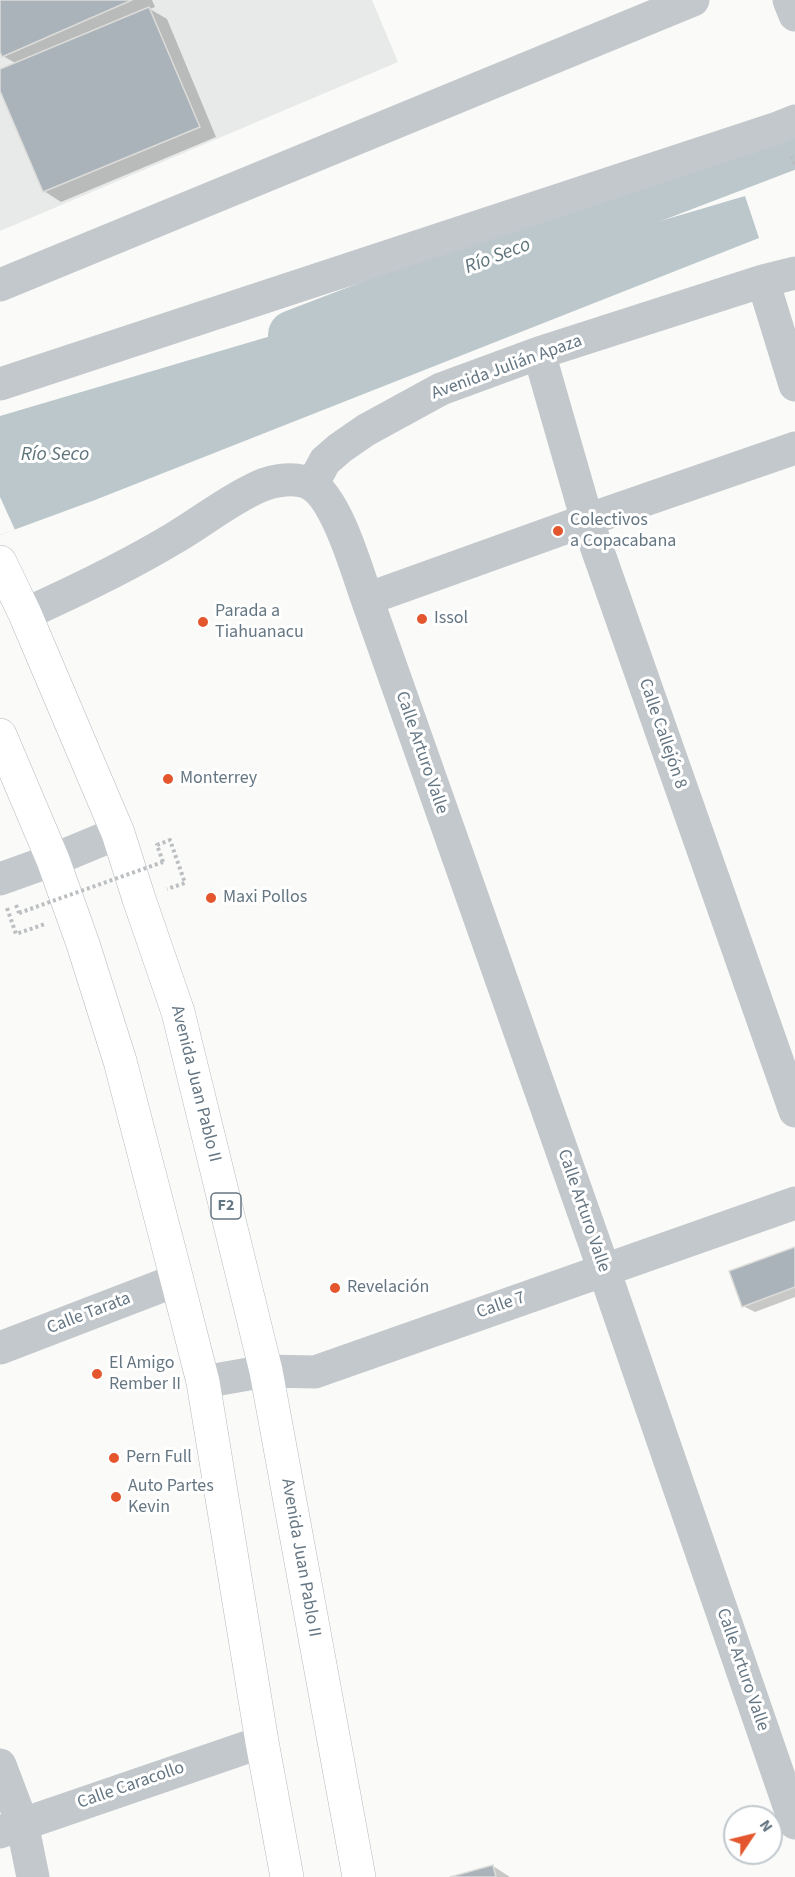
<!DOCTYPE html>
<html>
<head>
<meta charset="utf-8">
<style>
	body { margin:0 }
	#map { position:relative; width:795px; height:1877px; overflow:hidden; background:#fafaf8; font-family:"Source Sans 3",sans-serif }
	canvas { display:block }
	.north { position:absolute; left:723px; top:1805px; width:60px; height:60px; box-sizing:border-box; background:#fff; border:2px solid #c1c8cd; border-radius:50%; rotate:55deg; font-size:16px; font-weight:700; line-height:24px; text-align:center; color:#657683 }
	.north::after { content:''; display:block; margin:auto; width:21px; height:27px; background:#e4572e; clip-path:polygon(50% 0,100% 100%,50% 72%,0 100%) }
</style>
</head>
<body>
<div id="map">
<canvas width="795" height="1877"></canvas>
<div class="north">N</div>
</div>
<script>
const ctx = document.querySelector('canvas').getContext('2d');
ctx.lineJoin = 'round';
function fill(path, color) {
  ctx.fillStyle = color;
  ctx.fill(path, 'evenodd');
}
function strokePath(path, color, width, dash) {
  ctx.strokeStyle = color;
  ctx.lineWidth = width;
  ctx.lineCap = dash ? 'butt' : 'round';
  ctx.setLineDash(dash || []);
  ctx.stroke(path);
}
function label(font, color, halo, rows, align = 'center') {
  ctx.font = font + ' "Source Sans 3",sans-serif';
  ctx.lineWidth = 6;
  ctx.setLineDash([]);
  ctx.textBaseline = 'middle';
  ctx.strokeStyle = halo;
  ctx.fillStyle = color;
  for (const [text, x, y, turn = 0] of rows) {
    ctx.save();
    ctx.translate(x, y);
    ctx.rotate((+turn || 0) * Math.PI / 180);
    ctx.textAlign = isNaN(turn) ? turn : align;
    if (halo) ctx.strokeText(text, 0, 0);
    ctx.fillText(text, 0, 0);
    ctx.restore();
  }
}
const built = new Path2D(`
	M0 0H372L398 62 0 231Z`);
const water = new Path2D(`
	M745 196 759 238 95 500 0 535V416Z`);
const pier = new Path2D(`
	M0 497 15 530 0 535Z`);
const shadow = new Path2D(`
	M0 0H152L155 7 150 9 167 19 216 137 61 202 44 191 0 87V71L17 64 3 56 0 49Z
	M795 1249V1297L755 1312 743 1306Z
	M493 1866 510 1877H455Z`);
const river = new Path2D(`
	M293 335 795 143`);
const building = new Path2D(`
	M0 0H132L2 57 0 52Z
	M149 7 200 127 43 192 0 91V69Z
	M795 1247V1287L742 1307 729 1271Z
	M493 1865 496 1877H450Z`);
const path = new Path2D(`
	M791 156 795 165
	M163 862 157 845 170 840 185 883 167 889
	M16 905 19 913
	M7 908 16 934 45 924`);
const minor = new Path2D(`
	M789 0 795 15
	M763 281 795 385
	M0 285 693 0
	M539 353 587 520 795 1111
	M0 384 775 129 795 121
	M312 485 325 461 340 448 366 430 441 389 539 353 763 281 795 273
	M367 599 587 520 795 448
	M25 614C76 591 128 566 176 537 203 521 229 500 258 487 273 480 297 476 312 485 337 500 357 571 367 599L604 1270 795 1823
	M0 879 53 860 118 833
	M0 1348 177 1280
	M203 1382 266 1371 315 1372 795 1203
	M0 1765 22 1823 33 1877
	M0 1832 262 1742`);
const highway = new Path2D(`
	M0 562 25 614 118 833 139 899 178 1012 266 1371 359 1877
	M0 735 53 860 83 944 120 1061 177 1280 203 1382 262 1742 287 1877`);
const pathBridge = new Path2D(`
	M19 913 163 862`);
const markers = [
	[558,531,6,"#e4572e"],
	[422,619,6,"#e4572e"],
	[203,622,6,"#e4572e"],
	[168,779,6,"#e4572e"],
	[211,898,6,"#e4572e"],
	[335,1288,6,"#e4572e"],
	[97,1374,6,"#e4572e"],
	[114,1458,6,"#e4572e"],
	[116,1497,6,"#e4572e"]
];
const shields = [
	[226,1206,30]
];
const shieldNames = [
	["F2",226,1206]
];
const streetNames = [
	["Avenida Julián Apaza",507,368,-20],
	["Calle Callejón 8",662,734,71],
	["Calle Arturo Valle",421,753,71],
	["Avenida Juan Pablo II",195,1084,76],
	["Calle Arturo Valle",583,1211,71],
	["Calle 7",501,1306,-19],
	["Calle Tarata",89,1314,-21],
	["Avenida Juan Pablo II",300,1558,80],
	["Calle Arturo Valle",742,1670,71],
	["Calle Caracollo",131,1786,-19]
];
const poiNames = [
	["Colectivos",570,521],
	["a Copacabana",570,542],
	["Parada a",215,612],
	["Tiahuanacu",215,633],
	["Issol",434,619],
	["Monterrey",180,779],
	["Maxi Pollos",223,898],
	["Revelación",347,1288],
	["El Amigo",109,1364],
	["Rember II",109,1385],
	["Pern Full",126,1458],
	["Auto Partes",128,1487],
	["Kevin",128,1508]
];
const waterNames = [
	["Río Seco",498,257,-21],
	["Río Seco",55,456]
];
fill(built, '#e8e9e9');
fill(water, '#bbc7cb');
fill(pier, '#fafaf8');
fill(shadow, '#0003');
strokePath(river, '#bbc7cb', 50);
fill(building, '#aab3b9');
strokePath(building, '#dcdcda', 1.5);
strokePath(highway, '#b4b9bd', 34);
strokePath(path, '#bbbfc2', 4, [3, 3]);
strokePath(minor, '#c3c8cc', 33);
strokePath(highway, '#fff', 33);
strokePath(pathBridge, '#bbbfc2', 4, [3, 3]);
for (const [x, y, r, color] of markers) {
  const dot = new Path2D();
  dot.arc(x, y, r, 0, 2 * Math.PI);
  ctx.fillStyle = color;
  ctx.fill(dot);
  strokePath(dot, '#fff', 2);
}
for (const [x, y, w] of shields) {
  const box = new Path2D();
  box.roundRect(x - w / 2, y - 13, w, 26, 4.5);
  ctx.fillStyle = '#fff';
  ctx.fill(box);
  strokePath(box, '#657683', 1.5);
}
label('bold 16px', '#657683', null, shieldNames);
label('18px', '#657683', '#fff', streetNames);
label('18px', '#657683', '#fff', poiNames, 'left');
label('italic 20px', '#60757c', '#fff', waterNames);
</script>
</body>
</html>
